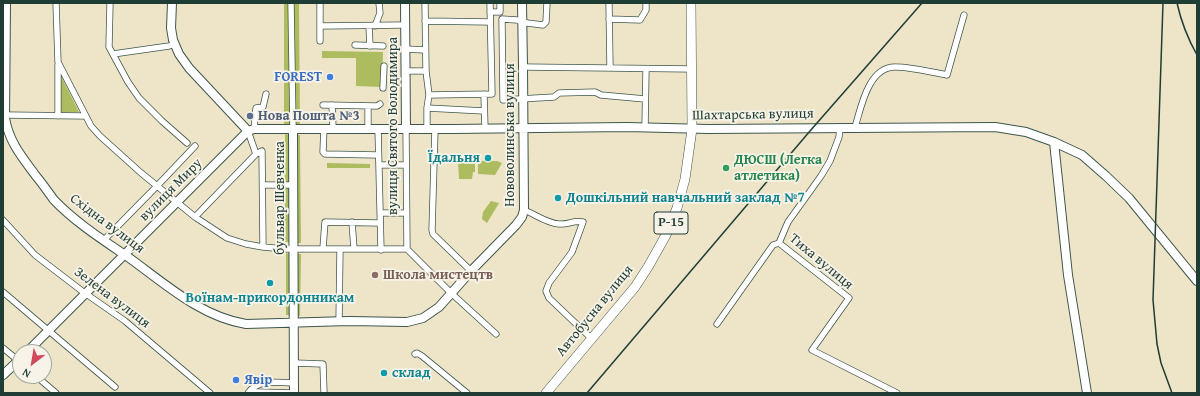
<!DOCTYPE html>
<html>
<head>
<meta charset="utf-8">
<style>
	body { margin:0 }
	#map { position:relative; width:1200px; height:396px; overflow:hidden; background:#eee5c9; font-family:"Gentium Book Plus",serif }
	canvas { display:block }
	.frame { position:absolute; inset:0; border:4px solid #1f3d34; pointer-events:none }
	.north { position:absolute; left:12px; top:344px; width:40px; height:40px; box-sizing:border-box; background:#f7f3e8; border:1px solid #a1aaa0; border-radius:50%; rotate:211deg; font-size:11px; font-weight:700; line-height:16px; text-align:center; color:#1f3d34 }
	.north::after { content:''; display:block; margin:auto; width:14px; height:18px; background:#d1495b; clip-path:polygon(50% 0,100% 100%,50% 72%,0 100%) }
</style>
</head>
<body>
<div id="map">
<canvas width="1200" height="396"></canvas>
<div class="frame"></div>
<div class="north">N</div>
</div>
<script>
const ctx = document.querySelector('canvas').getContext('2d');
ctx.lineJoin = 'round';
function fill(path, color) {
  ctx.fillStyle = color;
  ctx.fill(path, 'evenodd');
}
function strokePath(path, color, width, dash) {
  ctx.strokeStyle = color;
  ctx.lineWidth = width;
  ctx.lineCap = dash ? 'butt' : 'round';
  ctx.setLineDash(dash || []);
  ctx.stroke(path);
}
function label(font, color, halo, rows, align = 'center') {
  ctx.font = font + ' "Gentium Book Plus",serif';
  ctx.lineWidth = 3.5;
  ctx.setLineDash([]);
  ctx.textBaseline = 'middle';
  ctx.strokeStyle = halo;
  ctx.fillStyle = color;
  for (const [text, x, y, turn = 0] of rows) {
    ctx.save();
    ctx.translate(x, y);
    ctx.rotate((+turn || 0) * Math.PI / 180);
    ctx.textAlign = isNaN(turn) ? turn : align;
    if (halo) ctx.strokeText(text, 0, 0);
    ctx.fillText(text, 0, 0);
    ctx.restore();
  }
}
const green = new Path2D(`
	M284 3H289L292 125H284Z
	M293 3H299L300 125 294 126Z
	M322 51 383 52 382 87 356 86V58H322Z
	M60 74 79 112H61Z
	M285 134 290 135 289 242H285Z
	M295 135H300L301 243H295Z
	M469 155H475V172H473L472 179H459L458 161H469Z
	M480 161H497L502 163 495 175 478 174V164H480Z
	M327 163 370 164V168H327Z
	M491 201 499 203 487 223 482 219 483 212Z
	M286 253 290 254 291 315H286Z
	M296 254H301L300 316H294Z`);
const street = new Path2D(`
	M56 3 58 62 91 126 100 136 140 172 195 217 227 238 246 244 263 247 285 249H407L450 292 496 334
	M110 3 109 47 128 82 139 98 162 121 187 143
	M291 3 293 129
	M425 3 426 71 429 95 427 108V129
	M547 3 546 22 543 25 527 23 517 20 502 19 503 100 554 97 559 93 595 92 601 95 645 99
	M609 3 610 67
	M490 12H500V3
	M609 19 640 20 646 10V3
	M425 21 490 22
	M320 26 405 25
	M369 26 370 46
	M375 26 380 13 379 3
	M320 41V3
	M355 45 383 46
	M405 49 425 50
	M113 54 169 46 174 44
	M58 65V116
	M523 67 692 69
	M405 71H426
	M383 88 384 66
	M484 94 485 129
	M429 95 492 94 490 3
	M323 105 377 106 380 104
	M332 105 333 128
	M427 108 484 111
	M5 115 85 116
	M840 127 839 137 830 161 821 176 788 222 779 243 849 298 812 350 897 393
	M855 127C861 108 868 67 895 67 911 67 931 72 947 75L964 15
	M324 128 323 152 325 154 378 155
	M368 128V106
	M378 128 381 250
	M645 128 646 69
	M254 129 256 108 263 107 266 94
	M406 129 407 249
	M435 129 432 230 433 234 471 271
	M248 131 256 154
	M379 165H405
	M263 185H293
	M524 210C535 214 546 223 559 224 568 225 573 220 583 222L572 252 549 283 546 291 549 298 591 338
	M380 213H406
	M195 217 256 154 262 151 263 247
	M3 220 35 255 82 291 125 321 210 393
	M352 222 354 249
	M104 240 157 186 195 146
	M323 248 325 222 379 223
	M3 292 115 387
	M339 322 340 249
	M717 324 773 245 779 243
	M3 348 20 362
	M415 354 417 353 422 356 467 393
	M294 363 323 364 324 393
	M36 376 56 393
	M248 393C259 378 277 383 294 383
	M249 393 257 392 294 393`);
const secondary = new Path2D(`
	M6 3 5 118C9 142 22 157 36 176 42 183 48 192 54 200 75 222 103 240 128 257 164 283 201 317 246 324L349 321 407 322 423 318 439 307 471 271 516 225 522 217 524 210 523 67 522 3
	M172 3 171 28 173 40 179 54 189 68 248 131
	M405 3 406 129
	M293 129 294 393
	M1054 142 1068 275 1087 393
	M27 352 248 131 254 129H452L627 127 708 129 995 127 1026 132 1054 142 1082 155 1106 176 1129 198 1197 281
	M3 375 20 359`);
const primary = new Path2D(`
	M546 393 635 287 648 267 666 235 677 208 685 179 692 129 691 3`);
const rail = new Path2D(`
	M1163 3 1153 300 1157 344 1161 363 1172 393
	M1177 3C1181 21 1188 39 1197 55
	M587 393 810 131 922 3`);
const markers = [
	[330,77,4,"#3f7fe0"],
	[250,116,4,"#5c6f8a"],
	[488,158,4,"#0f9aa8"],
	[726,168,4,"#2e9e5b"],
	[558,198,4,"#0f9aa8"],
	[375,275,4,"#8d6e63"],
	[270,283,4,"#0f9aa8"],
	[384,373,4,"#0f9aa8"],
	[236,380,4,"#3f7fe0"]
];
const shields = [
	[671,223,34]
];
const shieldNames = [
	["Р-15",671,223]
];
const shopNames = [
	["FOREST",322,77],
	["Явір",244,380,"left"]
];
const streetNames = [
	["Шахтарська вулиця",753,115,-1],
	["вулиця Святого Володимира",393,126,-90],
	["Нововолинська вулиця",510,135,-90],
	["вулиця Миру",171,190,-45],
	["бульвар Шевченка",280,198,-90],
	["Східна вулиця",107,224,37],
	["Тиха вулиця",821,262,40],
	["Зелена вулиця",112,298,37],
	["Автобусна вулиця",595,311,-51]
];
const serviceNames = [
	["Нова Пошта №3",258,116]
];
const cultureNames = [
	["Їдальня",480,158,"right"],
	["Дошкільний навчальний заклад №7",566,198],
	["Воїнам-прикордонникам",270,298,"center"],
	["склад",392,373]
];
const leisureNames = [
	["ДЮСШ (Легка",734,160],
	["атлетика)",734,176]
];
const educationNames = [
	["Школа мистецтв",383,275]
];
fill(green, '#acbc5f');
strokePath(street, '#3e564a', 7);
strokePath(secondary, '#3e564a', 10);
strokePath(primary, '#3e564a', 10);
strokePath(street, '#fff', 5.5);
strokePath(secondary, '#fff', 8);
strokePath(primary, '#fff', 9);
strokePath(rail, '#1f3d34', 1.5);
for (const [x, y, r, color] of markers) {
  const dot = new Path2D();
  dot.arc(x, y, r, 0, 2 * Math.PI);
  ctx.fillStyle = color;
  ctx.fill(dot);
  strokePath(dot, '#f7f3e8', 1.5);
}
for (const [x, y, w] of shields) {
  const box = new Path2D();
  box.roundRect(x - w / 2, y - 11, w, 22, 3);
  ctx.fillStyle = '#f7f3e8';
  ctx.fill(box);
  strokePath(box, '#1f3d34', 1);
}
label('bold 13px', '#1f3d34', null, shieldNames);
label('bold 14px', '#366cbe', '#f7f3e8', shopNames, 'right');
label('14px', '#1f3d34', '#f7f3e8', streetNames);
label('bold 14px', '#4e5e75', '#f7f3e8', serviceNames, 'left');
label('bold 14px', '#0d838f', '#f7f3e8', cultureNames, 'left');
label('bold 14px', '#27864d', '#f7f3e8', leisureNames, 'left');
label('bold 14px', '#785e54', '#f7f3e8', educationNames, 'left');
</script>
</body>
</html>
